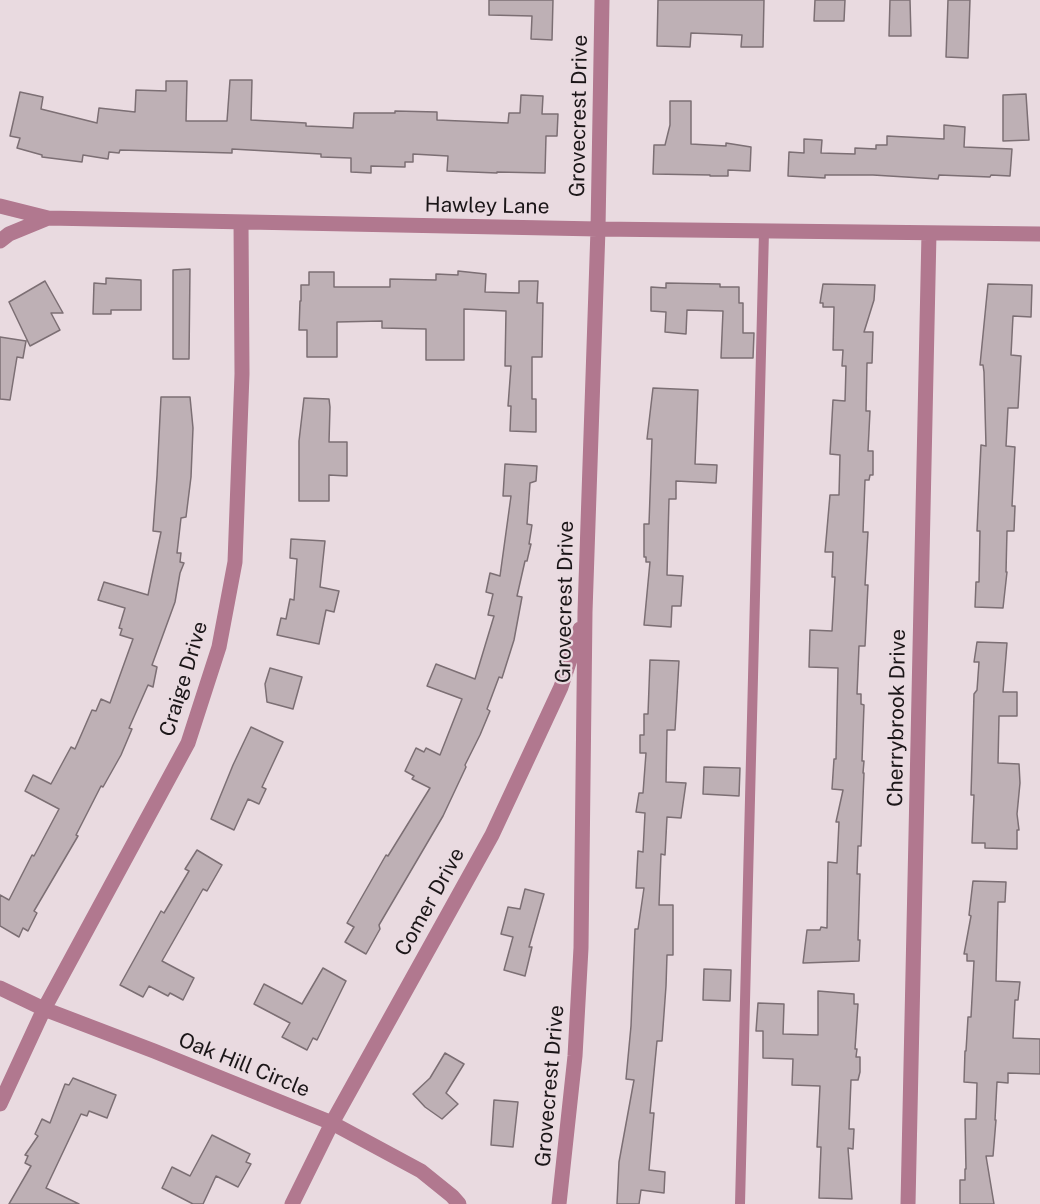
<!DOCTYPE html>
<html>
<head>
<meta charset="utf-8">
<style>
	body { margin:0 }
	canvas { display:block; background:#e9dae0 }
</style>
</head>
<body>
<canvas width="1040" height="1204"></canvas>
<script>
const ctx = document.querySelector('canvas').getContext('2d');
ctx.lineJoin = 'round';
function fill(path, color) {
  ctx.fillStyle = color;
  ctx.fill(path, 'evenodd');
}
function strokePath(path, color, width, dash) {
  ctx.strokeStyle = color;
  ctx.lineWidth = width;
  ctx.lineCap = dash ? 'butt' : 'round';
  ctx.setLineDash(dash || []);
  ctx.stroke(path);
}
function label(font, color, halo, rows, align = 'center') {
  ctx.font = font + ' "Public Sans",sans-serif';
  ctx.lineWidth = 4.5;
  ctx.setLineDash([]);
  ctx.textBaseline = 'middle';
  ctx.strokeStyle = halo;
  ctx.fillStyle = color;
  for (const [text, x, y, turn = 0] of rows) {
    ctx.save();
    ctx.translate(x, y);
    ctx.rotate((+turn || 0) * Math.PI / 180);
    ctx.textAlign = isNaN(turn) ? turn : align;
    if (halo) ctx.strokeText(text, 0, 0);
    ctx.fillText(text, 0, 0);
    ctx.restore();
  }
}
const building = new Path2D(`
	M489 0H553L552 40 531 39 532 16 489 15Z
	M658 0H764L763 47H741L742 35 691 33 690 47 657 46Z
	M815 0H845L844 21H814Z
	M890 0H910L911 36H889Z
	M948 0H970L968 58 946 57Z
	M230 80H252L251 120 306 123V126L353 128 354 113H395V111L437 112V120L508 123 509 113H520L521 95 543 96 542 114H558L557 136H546L545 173 497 172V173L447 171 448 156 413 154V162H405V167L371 166V173L351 172V158L321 157V154L232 149V153L120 150 119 153 109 152 108 159 83 155 82 162 42 157V155L17 148 20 138 10 136 20 92 43 97 41 109 97 123 99 108 135 112 136 90 166 91V81H187L186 121H227Z
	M1026 94 1029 140 1003 141V95Z
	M670 101H691V144L726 146V143L751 147 750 171 728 170V176H710V175L653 174 654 145H665L670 125Z
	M944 125 965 127 964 147 1012 149 1010 176 991 175 990 177 939 175 938 179 873 175H825V178L788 176 789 152 804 153V139L822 140 821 153 855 154V148L876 149V145H887V136L944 139Z
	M190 269 189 359H173V270Z
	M458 271 486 274 485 292 519 293V281H538L537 303H543L542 357H532V399H536V432L510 431 511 406H508L511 366H505L506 311 464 309V360H426V329L382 328V321L337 322V357H307V330H299L300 301H301V285H309V272H334V287H390V279L436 280V274L458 275Z
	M106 278 141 280V310H111V314H93L94 283 106 284Z
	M45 281 63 313H51L60 330 30 346 9 302Z
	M666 283 720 284V287H739V303H743V333H754L753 358H721L723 311 687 310 686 334 665 332 666 312 651 311V287L666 288Z
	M823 284 875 285 874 300 864 332H873L872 363H867L866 411H870L868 451H873V475H870L869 480H865L863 532H868L865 585H868L865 646H859L857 694H861V704L864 705 862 761H864L863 773H864L861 846H858L857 874H860L858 940H860L859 961 803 963 807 930H820L821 927 827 928 828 862 837 863 839 822H836L843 790 832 789 834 759H836L838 668 809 667 810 630 832 631 835 577H832L833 552H825L830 495H839L840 455 830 454 833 400 845 401 846 366H842L843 350H833L834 307H823V303H820Z
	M988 284 1032 285 1031 317 1013 316 1011 355 1021 356 1018 408H1008L1006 446 1015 447 1012 506H1015L1014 531H1007L1006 572H1007L1003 608 975 607 976 582H979L980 531H977L981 445 986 446 984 372 983 365H980Z
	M0 337 26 341 23 358 17 357 10 400 0 399Z
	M653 388 698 390 695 464 717 465 716 483 676 481V499H669L667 575 683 576 681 606H672L671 627 644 625 650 562H646V557H644V524H649L652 439H647Z
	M161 397H190L193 428 191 477 186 517 181 518 177 553H181L180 562 184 563 180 573 175 602 152 665 157 667 153 687 148 685 129 728 132 729 121 755 103 787 101 786 76 835 78 836 34 911 37 913 28 931 23 928 19 937 0 926V895L9 900 32 855 34 856 59 809 25 791 33 775 51 784 71 747 75 749 92 710 96 711 101 699 110 703 133 639 120 635 122 629 119 628 125 608 98 600 104 582 148 595 161 532 153 531 157 476Z
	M304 398 329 399 330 407 329 442H347V476L329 475V501H299V441Z
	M505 464 537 466 536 481 530 483 527 524 532 525 529 544H531L527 561H525L517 596 522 597 514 640 502 678 499 677 487 709 490 711 480 735 465 765 466 767 443 816 379 925 380 929 366 954 345 942 354 927 347 923 386 855 388 856 430 788 412 779 414 776 405 771 416 748 424 752 426 748 440 755 462 699 427 686 436 664 475 679 494 616 488 615 493 594 486 592 490 573 500 576 511 496H503Z
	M291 539 325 541 320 587 339 591 334 612 326 610 319 644 277 635 281 618 286 619 290 599 294 600 297 559 290 558Z
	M977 642 1007 643 1003 692H1017V716H999L998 763 1019 764 1020 783 1017 814 1019 830H1017V849L985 848V843H972L974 795H971L974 694 977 690 979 662H974Z
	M650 660 679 661 675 730H667L666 782 686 783 681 818 667 817 665 855 661 854 659 905H673V955H667L666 986 662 1041H657L650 1113H654L649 1170 665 1172 664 1193 641 1190 639 1204H617L619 1162 634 1080 626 1079 631 1026 635 929H638L644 888H636L638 851 643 852 645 813 636 812 639 793H643L646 753H640V735H644V714H648Z
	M270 668 302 677 293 709 267 702 265 684Z
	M251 727 283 742 262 787 266 789 259 804 248 799 234 830 211 819 233 765Z
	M704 767 740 768 739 796 703 794Z
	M197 850 222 865 207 891 203 889 162 961 194 978 183 1000 170 993 168 996 149 986 143 997 120 985 161 911 164 913 189 871 185 869Z
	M973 881 1006 882 1005 902H998L996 981 1020 982 1018 1000H1015L1013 1038 1040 1039V1074L1008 1073V1083L997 1082 995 1120H996L993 1156H986L994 1204H960V1180H965V1169H966L965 1119H976L977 1083 964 1082 965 1051H966L968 1017H971L974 961H967V954H964L971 916 969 915Z
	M525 889 544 894 529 947H532L525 976 504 970 513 937 501 934 508 907 520 909Z
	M323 968 346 981 317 1040 313 1038 307 1050 282 1037 290 1023 254 1004 264 984 302 1004Z
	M704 969 731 970 730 1001 703 1000Z
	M818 991 854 994V1004H858L855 1049H857L856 1057H860V1072L858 1080H851L849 1129H854L853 1149 848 1148 852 1199 819 1198 821 1147H817L820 1086 792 1085 793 1059 763 1058V1031H756L758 1003 784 1004 783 1034 818 1035Z
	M445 1053 464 1064 446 1093 458 1104 442 1119 425 1107 413 1094 430 1078Z
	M73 1078 116 1095 107 1118 89 1111 87 1116 81 1114 46 1188 79 1204H9L31 1166 25 1163 28 1156 25 1155 38 1136 35 1134 42 1119 50 1123 65 1084 69 1085Z
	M494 1100 518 1102 513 1147 491 1145Z
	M212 1135 250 1154 246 1162 251 1164 238 1187 216 1176 203 1204H193L162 1188 172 1167 190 1176Z`);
const service = new Path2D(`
	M740 1204 764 231`);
const minor = new Path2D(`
	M0 206 48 218
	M0 241 9 234 48 218 598 229 1040 234
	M0 988 44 1009 154 1051 332 1123 421 1171 452 1196 459 1204
	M0 1104 44 1009 188 743 219 647 235 562 242 374 241 222
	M292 1204 332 1123 492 835 561 687 580 629
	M559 1204 575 1056 581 948 585 612 598 229 602 0
	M908 1204 929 233`);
const streetNames = [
	["Grovecrest Drive",579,116,-89],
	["Hawley Lane",487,206,1],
	["Grovecrest Drive",565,602,-89],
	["Craige Drive",184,679,-73],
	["Cherrybrook Drive",897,718,-89],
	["Comer Drive",430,902,-61],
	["Oak Hill Circle",244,1065,22],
	["Grovecrest Drive",550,1086,-85]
];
fill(building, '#beb0b5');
strokePath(building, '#7c6f74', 1.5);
strokePath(service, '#b1788f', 10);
strokePath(minor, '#b1788f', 15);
label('21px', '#1b1618', '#e9dae0', streetNames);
</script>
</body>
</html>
